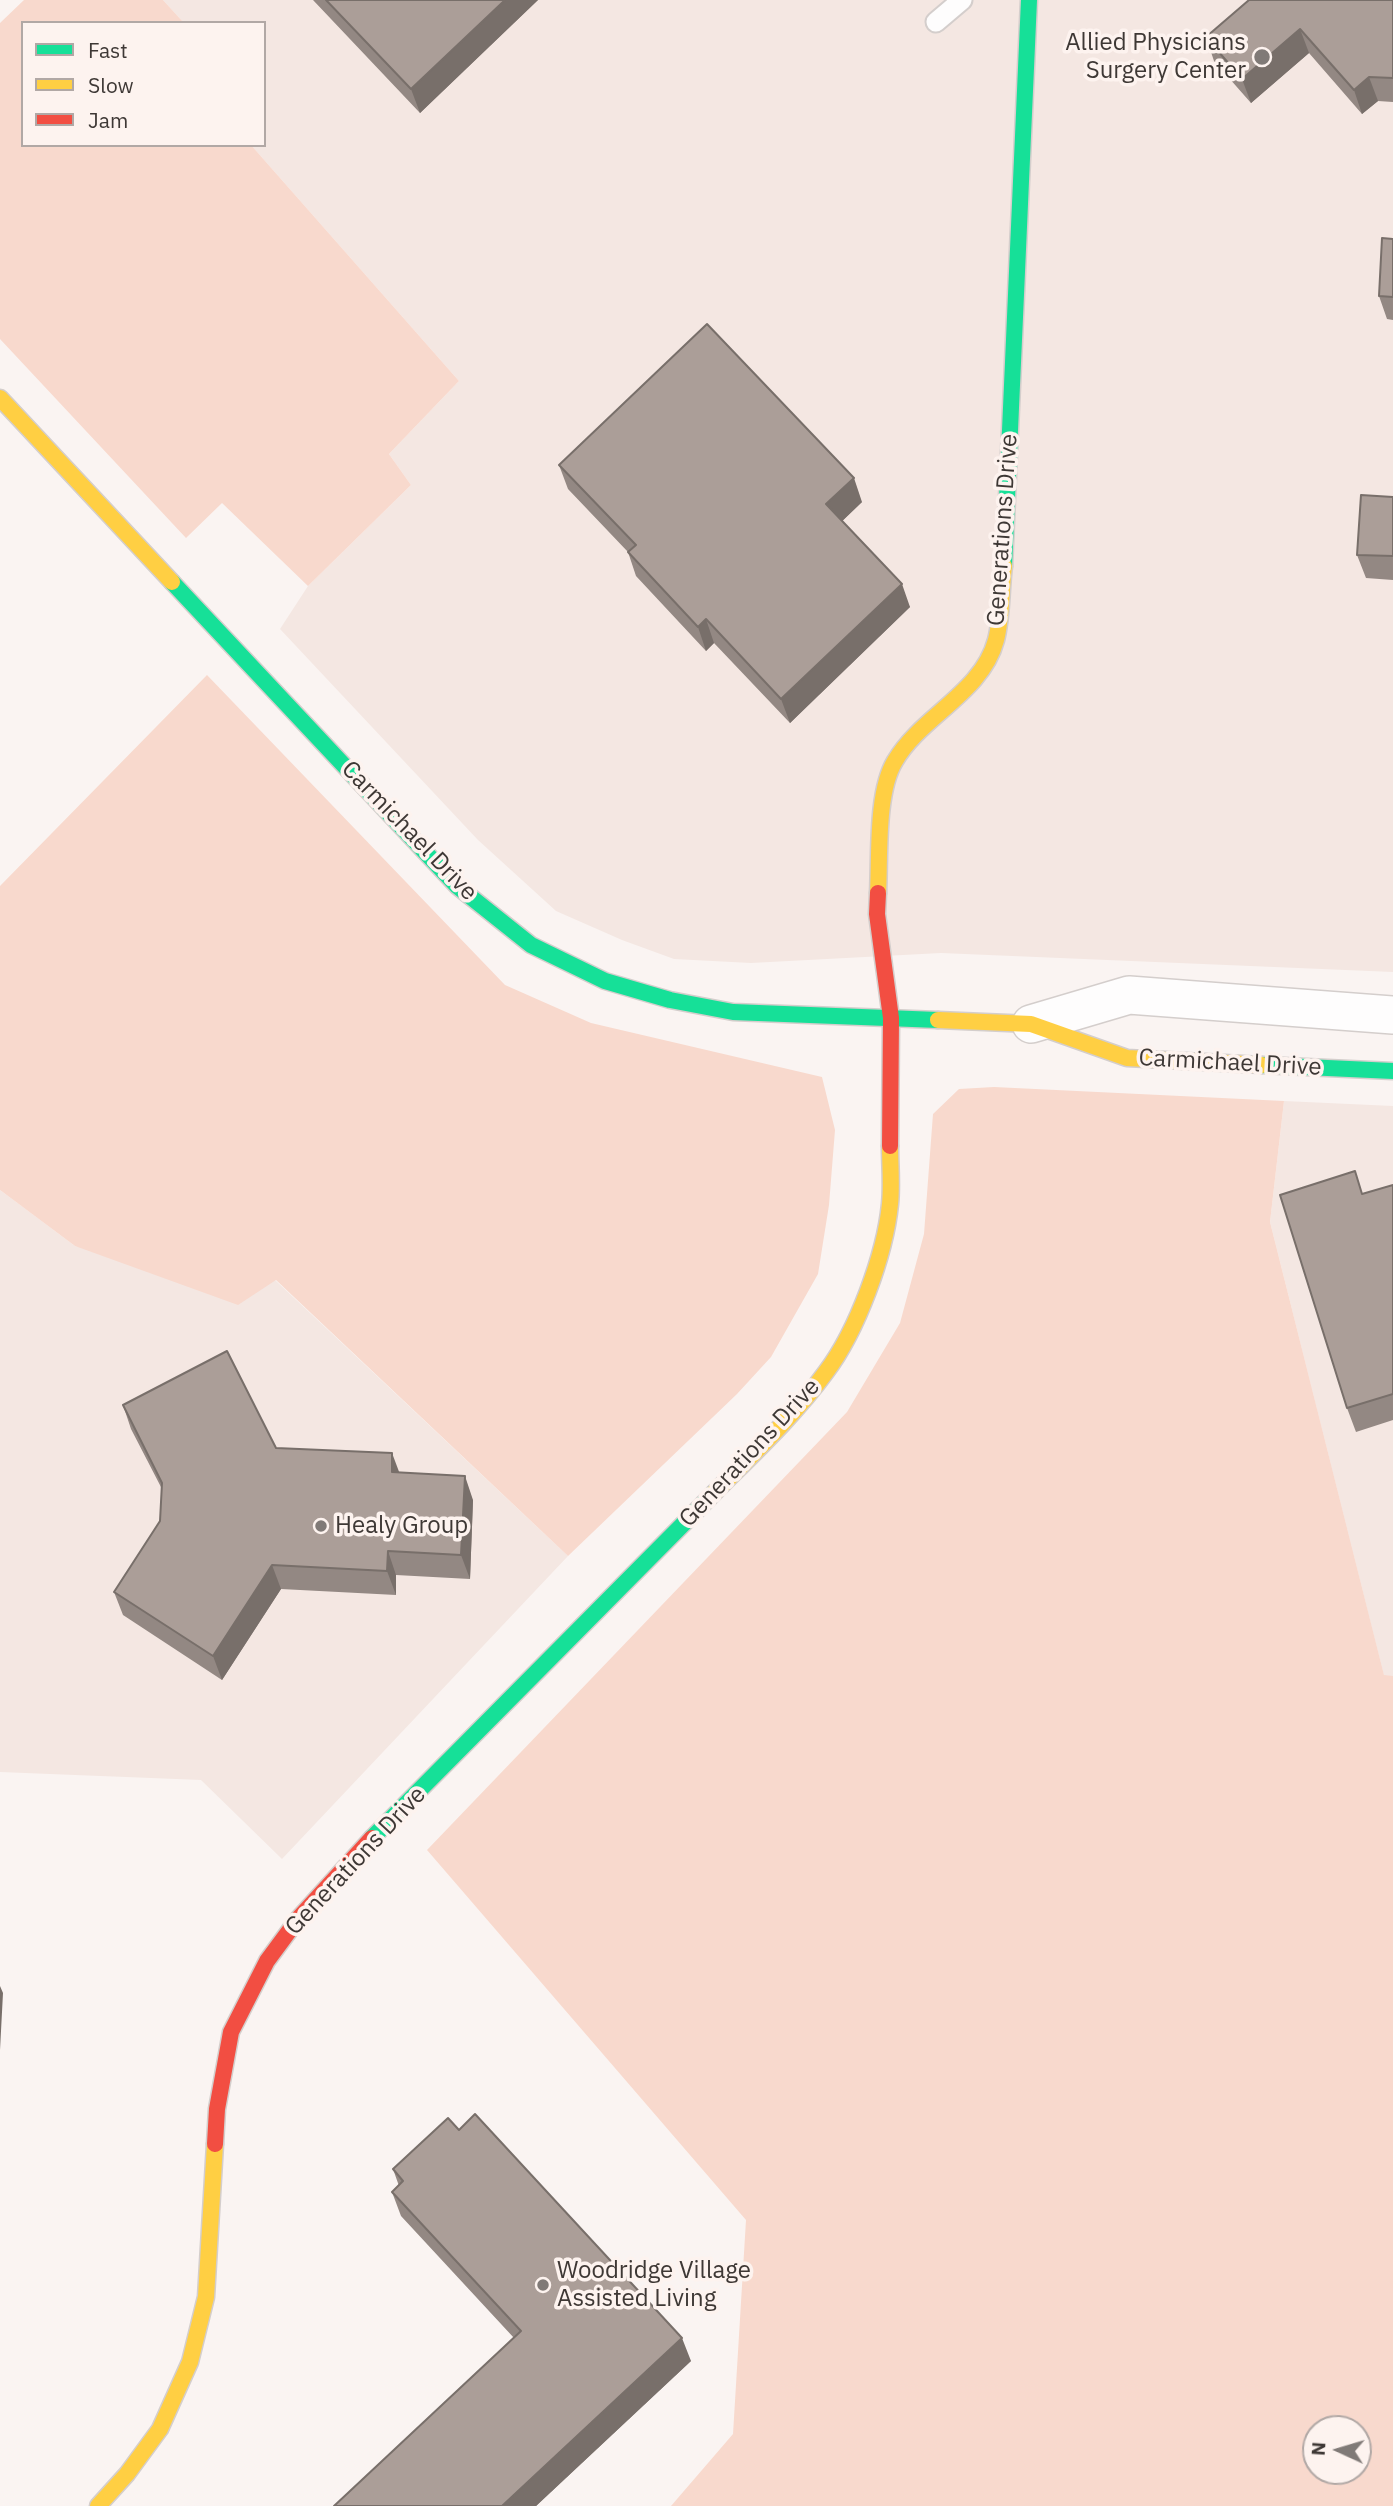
<!DOCTYPE html>
<html>
<head>
<meta charset="utf-8">
<style>
	body { margin:0 }
	#map { position:relative; width:1393px; height:2506px; overflow:hidden; background:#faf4f2; font-family:"IBM Plex Sans",sans-serif }
	canvas { display:block }
	.legend { position:absolute; left:21px; top:21px; width:245px; height:126px; box-sizing:border-box; background:#fdf3ef; border:2px solid #b1a8a5; margin:0; padding:9px 12px; list-style:none; font-size:21px; color:#3e3835 }
	.legend li { display:flex; align-items:center; gap:14px; height:35px }
	.legend b { width:35px; border:2px solid #b1a8a5 }
	.north { position:absolute; left:1302px; top:2415px; width:70px; height:70px; box-sizing:border-box; background:#fdf3ef; border:2px solid #b1a8a5; border-radius:50%; rotate:274deg; font-size:19px; font-weight:700; line-height:28px; text-align:center; color:#3e3835 }
	.north::after { content:''; display:block; margin:auto; width:24px; height:32px; background:#807a77; clip-path:polygon(50% 0,100% 100%,50% 72%,0 100%) }
</style>
</head>
<body>
<div id="map">
<canvas width="1393" height="2506"></canvas>
<ul class="legend">
<li><b style="height:9px;background:#16e098"></b>Fast</li>
<li><b style="height:9px;background:#ffcf43"></b>Slow</li>
<li><b style="height:9px;background:#f24e42"></b>Jam</li>
</ul>
<div class="north">N</div>
</div>
<script>
const ctx = document.querySelector('canvas').getContext('2d');
ctx.lineJoin = 'round';
function fill(path, color) {
  ctx.fillStyle = color;
  ctx.fill(path, 'evenodd');
}
function strokePath(path, color, width, dash) {
  ctx.strokeStyle = color;
  ctx.lineWidth = width;
  ctx.lineCap = dash ? 'butt' : 'round';
  ctx.setLineDash(dash || []);
  ctx.stroke(path);
}
function label(font, color, halo, rows, align = 'center') {
  ctx.font = font + ' "IBM Plex Sans",sans-serif';
  ctx.lineWidth = 7;
  ctx.setLineDash([]);
  ctx.textBaseline = 'middle';
  ctx.strokeStyle = halo;
  ctx.fillStyle = color;
  for (const [text, x, y, turn = 0] of rows) {
    ctx.save();
    ctx.translate(x, y);
    ctx.rotate((+turn || 0) * Math.PI / 180);
    ctx.textAlign = isNaN(turn) ? turn : align;
    if (halo) ctx.strokeText(text, 0, 0);
    ctx.fillText(text, 0, 0);
    ctx.restore();
  }
}
const built = new Path2D(`
	M163 0H1393V972L941 953 751 963 674 959 622 940 556 911 478 840 280 629 308 586 411 485 389 454 459 381 251 145H264V23H184Z
	M1284 1101 1393 1106V1676H1384L1270 1222Z
	M0 1190 75 1246 275 1280 568 1556 282 1859 201 1780 0 1772Z`);
const green = new Path2D(`
	M24 0H163L184 23H23V145H251L459 381 389 454 411 485 308 586 222 503 186 538 0 339V23Z
	M207 675 505 985 591 1023 822 1077 835 1130 829 1205 818 1274 771 1357 737 1394 568 1556 276 1280 238 1305 75 1246 0 1190V886Z
	M994 1087 1284 1101 1270 1222 1384 1675 1393 1676V2506H671L733 2434 746 2220 427 1850 847 1412 900 1323 924 1234 933 1114 959 1089ZM1358 2429V2471H1316V2429Z`);
const lane = new Path2D(`
	M936 22 962 0`);
const street = new Path2D(`
	M1031 1024 1129 995 1393 1015`);
const fast = new Path2D(`
	M1004 566 1029 0
	M172 582 457 886 531 945 605 981 670 1000 733 1012 938 1020
	M1262 1065 1393 1071
	M372 1838 714 1493`);
const slow = new Path2D(`
	M0 398 172 582
	M878 893C880 857 876 792 895 761 921 716 982 693 996 640 1002 617 1001 589 1004 566
	M938 1020 1031 1024 1127 1058 1262 1065
	M714 1493C753 1454 794 1416 826 1372 857 1331 885 1255 890 1204 892 1185 890 1165 890 1146
	M98 2506 127 2474 160 2429 190 2362 206 2297 215 2144`);
const jam = new Path2D(`
	M878 893 877 914 891 1018 890 1146
	M215 2144 217 2109 231 2032 267 1961 298 1919 372 1838`);
const wall = new Path2D(`
	M313 0H538L420 113Z
	M1393 0V102L1378 101 1362 114 1309 53 1251 103 1214 61 1206 37Z
	M1393 239V320L1387 319 1379 296Z
	M559 465 862 502 842 521 910 607 790 723 714 643 706 651 636 576 628 552 568 489Z
	M1393 497V580L1366 578 1357 555Z
	M1393 1185V1420L1356 1432 1347 1408 1363 1194Z
	M123 1405 276 1448 400 1473 473 1500 470 1579 396 1575V1595L281 1589 222 1680 123 1615 114 1592 160 1521 162 1489 131 1429Z
	M393 2169 691 2361 536 2506H334L514 2338 401 2216 392 2192 399 2186Z`);
const shadedWall = new Path2D(`
	M505 0H538L420 113 411 89Z
	M1300 29 1309 53 1251 103 1242 79Z
	M1369 77 1378 101 1362 114 1354 90Z
	M854 478 862 502 835 528 826 504Z
	M902 584 910 607 790 723 781 699Z
	M706 619 714 643 706 651 698 627Z
	M392 1453 401 1477 392 1472Z
	M465 1476 473 1500 470 1579 461 1555Z
	M388 1551 396 1575V1595L387 1571Z
	M272 1565 281 1589 222 1680 213 1656Z
	M0 1986 3 1993 0 2050Z
	M682 2338 691 2361 536 2506H502Z`);
const building = new Path2D(`
	M326 0H505L411 89Z
	M1249 0H1393V78L1369 77 1354 90 1300 29 1242 79 1206 37Z
	M1382 238 1393 239V297L1379 296Z
	M707 324 854 478 826 504 902 584 781 699 706 619 698 627 628 552 636 545 559 465Z
	M1361 495 1393 497V556L1357 555Z
	M1355 1171 1362 1194 1393 1185V1394L1347 1408 1280 1195Z
	M227 1351 276 1448 392 1453V1472L465 1476 461 1555 388 1551 387 1571 272 1565 213 1656 114 1592 160 1521 162 1483 123 1405Z
	M475 2114 682 2338 502 2506H334L521 2331 392 2192 403 2181 393 2169 448 2118 459 2130Z`);
const markers = [
	[1262,57,9,"#807a77"],
	[321,1526,7,"#807a77"],
	[543,2285,7,"#807a77"]
];
const poiNames = [
	["Allied Physicians",1246,43,"right"],
	["Surgery Center",1246,71,"right"],
	["Healy Group",335,1526],
	["Woodridge Village",557,2271],
	["Assisted Living",557,2299]
];
const streetNames = [
	["Generations Drive",1003,530,-86],
	["Carmichael Drive",409,831,46],
	["Carmichael Drive",1230,1063,3],
	["Generations Drive",750,1453,-47],
	["Generations Drive",356,1861,-47]
];
fill(built, '#f4e7e2');
fill(green, '#f8d9cd');
strokePath(lane, '#d4cecc', 23);
strokePath(street, '#d4cecc', 40);
strokePath(fast, '#d4cecc', 19);
strokePath(slow, '#d4cecc', 19);
strokePath(jam, '#d4cecc', 19);
strokePath(lane, '#fefdfd', 19);
strokePath(street, '#fefdfd', 37);
strokePath(fast, '#16e098', 16);
strokePath(slow, '#ffcf43', 16);
strokePath(jam, '#f24e42', 16);
fill(wall, '#938883');
fill(shadedWall, '#786f6a');
fill(building, '#ab9e98');
strokePath(building, '#786f6a', 2);
for (const [x, y, r, color] of markers) {
  const dot = new Path2D();
  dot.arc(x, y, r, 0, 2 * Math.PI);
  ctx.fillStyle = color;
  ctx.fill(dot);
  strokePath(dot, '#fdf3ef', 2.5);
}
label('24px', '#3e3835', '#fdf3ef', poiNames, 'left');
label('24px', '#3e3835', '#fdf3ef', streetNames);
</script>
</body>
</html>
